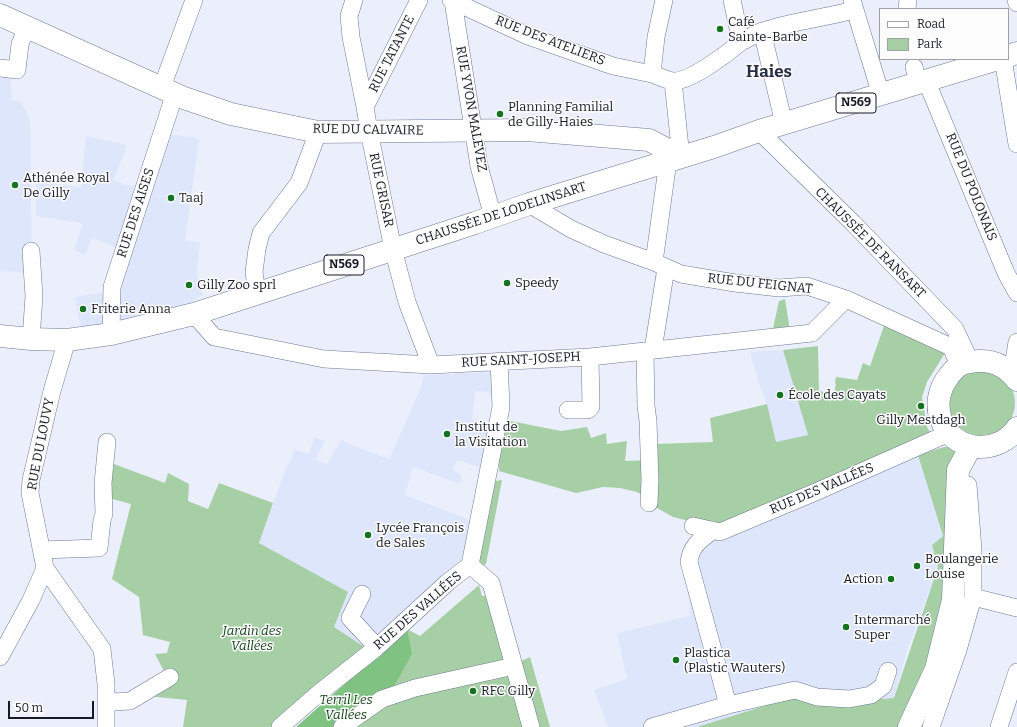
<!DOCTYPE html>
<html>
<head>
<meta charset="utf-8">
<style>
	body { margin:0 }
	#map { position:relative; width:1017px; height:727px; overflow:hidden; background:#eaeffb; font-family:Bitter,serif }
	canvas { display:block }
	.legend { position:absolute; left:879px; top:8px; width:130px; height:52px; box-sizing:border-box; background:#fcfcfc; border:1px solid #a0a2a6; margin:0; padding:5px 7px; list-style:none; font-size:12px; color:#161a24 }
	.legend li { display:flex; align-items:center; gap:8px; height:20px }
	.legend b { width:20px; border:1px solid #a0a2a6 }
	.scale { position:absolute; left:8px; top:701px; width:86px; height:18px; box-sizing:border-box; border:2px solid #161a24; border-top:0; padding-left:5px; font-size:12px; line-height:14px; white-space:nowrap; color:#161a24; -webkit-text-stroke:3px #fcfcfc; paint-order:stroke }
</style>
</head>
<body>
<div id="map">
<canvas width="1017" height="727"></canvas>
<ul class="legend">
<li><b style="height:5px;background:#fff"></b>Road</li>
<li><b style="height:11px;background:#a7cfa6"></b>Park</li>
</ul>
<div class="scale">50 m</div>
</div>
<script>
const ctx = document.querySelector('canvas').getContext('2d');
ctx.lineJoin = 'round';
function fill(path, color) {
  ctx.fillStyle = color;
  ctx.fill(path, 'evenodd');
}
function strokePath(path, color, width, dash) {
  ctx.strokeStyle = color;
  ctx.lineWidth = width;
  ctx.lineCap = dash ? 'butt' : 'round';
  ctx.setLineDash(dash || []);
  ctx.stroke(path);
}
function label(font, color, halo, rows, align = 'center') {
  ctx.font = font + ' Bitter,serif';
  ctx.lineWidth = 3;
  ctx.setLineDash([]);
  ctx.textBaseline = 'middle';
  ctx.strokeStyle = halo;
  ctx.fillStyle = color;
  for (const [text, x, y, turn = 0] of rows) {
    ctx.save();
    ctx.translate(x, y);
    ctx.rotate((+turn || 0) * Math.PI / 180);
    ctx.textAlign = isNaN(turn) ? turn : align;
    if (halo) ctx.strokeText(text, 0, 0);
    ctx.fillText(text, 0, 0);
    ctx.restore();
  }
}
const built = new Path2D(`
	M0 74H10L12 100 21 102 30 119 32 273 0 271Z
	M170 134 199 139 185 241 200 242 197 273 203 295 172 313 83 331 79 320 75 297 105 292Z
	M86 136 127 145 113 181 136 187 120 234 119 248 92 238 85 255 74 250 83 223 36 216V181L81 188Z
	M783 350 808 435 776 442 767 404 760 386 750 352Z
	M496 372 497 393 475 391 472 419 496 423 484 469 457 460 453 471 461 474 460 484 413 467 405 495 465 518 477 526 466 561 366 648 334 627 259 543 285 471 295 450 309 454 315 437 325 441 315 460 327 464 342 439 346 443 389 459 420 390 424 375Z
	M918 455 943 536 932 545 938 567 906 654 894 698 816 704 793 697 697 727H608L594 690 627 679 617 633 690 616 686 562 694 537Z`);
const green = new Path2D(`
	M785 299 790 331 772 333 779 301Z
	M885 323 945 353 927 382 922 397 927 427 933 437 724 530 673 517 657 508 653 497 650 499 637 492 620 488 603 487 576 493 499 471 500 419 561 431 587 427 591 438 606 433 607 444 627 441 625 461 650 460 655 444 713 442 710 418 767 404 776 442 808 435 783 350 818 346 819 391 834 394 836 384 835 383 836 377 857 380 863 363 870 366Z
	M949 403a33 33 0 1 1 66 0a33 33 0 1 1-66 0Z
	M944 447H958L950 584 909 727H697L793 697 816 704 894 698 938 567 932 545 943 536 918 455Z
	M114 464 165 483 168 473 189 484 188 501 208 509 219 483 273 503 259 543 348 592 334 627 366 648 276 727H183L187 700 146 696 166 675 155 654 167 653 170 642 143 635 139 597 112 579 131 504 109 498Z
	M502 480 486 564 483 565 476 559 495 481Z
	M479 585 482 596 494 594 519 662 530 657 550 727H353L407 629 420 636Z`);
const forest = new Path2D(`
	M407 629 412 654 393 688 353 727H296Z`);
const minor = new Path2D(`
	M354 0 349 16 351 37 365 107 369 131 393 249 407 302 431 365
	M451 0 528 36 613 66 652 74
	M664 0 656 37 652 74C658 76 666 80 673 81 690 82 728 53 741 42L732 0
	M852 0 881 95
	M1016 0 1017 3
	M453 1 479 166 493 217
	M907 9 908 0
	M762 31 784 124
	M741 42C748 39 756 33 763 31 793 21 824 18 854 10
	M1003 59 1017 144
	M914 67 918 82
	M0 68 17 70 20 44 27 27
	M926 80 1006 273 1017 293
	M673 81 681 157
	M162 87 194 0
	M365 107 419 0
	M759 131 853 223 955 329 969 359
	M529 204 571 229 604 244 654 262 681 274 735 283 779 288 807 286 846 299 951 347 959 365
	M654 262 668 161
	M257 294 254 272 257 249 261 233 299 183 318 132
	M194 314 214 337 324 359 431 365 590 357 812 333 846 299
	M111 334 112 287 175 93
	M31 339 34 296 31 251
	M653 350 666 268
	M645 351 646 406 648 421 650 480 649 503
	M1012 373 1017 342
	M568 410H588L591 407 590 357
	M968 485 973 550V597L1017 608
	M693 526 720 532 818 491 949 433
	M713 530C701 540 691 545 689 562L728 705 795 690 817 697 849 699 871 695 883 686 888 671
	M42 550 99 548 102 520 104 514 103 483 107 442
	M470 565 491 583 531 727
	M45 568 102 649 106 684V727
	M362 594 350 618 377 647
	M0 657 31 600 45 568 30 493 31 480 52 391 67 340
	M106 698 115 702 130 701 170 677
	M280 727 319 693 376 648 448 582 470 565 501 407 499 361
	M342 727 382 699 415 688 514 666
	M652 727 728 705
	M931 727 958 650 973 597
	M999 727 1017 672`);
const major = new Path2D(`
	M0 15 184 98 231 114 318 132 527 130 649 140 681 157
	M1008 56 1017 53
	M0 336 31 339 67 340 111 334 194 314 475 223 529 204 714 147 759 131 998 59
	M1017 380C1007 367 994 360 978 361 972 362 965 362 960 365 956 367 952 372 949 376 927 403 941 443 977 447 992 448 1009 441 1017 428
	M909 727 936 669 953 600 958 470 971 446`);
const markers = [
	[720,29,4,"#147321"],
	[500,114,4,"#147321"],
	[15,185,4,"#147321"],
	[171,198,4,"#147321"],
	[507,283,4,"#147321"],
	[189,285,4,"#147321"],
	[83,309,4,"#147321"],
	[780,395,4,"#147321"],
	[921,406,4,"#147321"],
	[447,434,4,"#147321"],
	[368,535,4,"#147321"],
	[917,566,4,"#147321"],
	[891,579,4,"#147321"],
	[846,627,4,"#147321"],
	[676,660,4,"#147321"],
	[473,691,4,"#147321"]
];
const shields = [
	[856,103,40],
	[344,265,40]
];
const shieldNames = [
	["N569",856,103],
	["N569",344,265]
];
const poiNames = [
	["Café",728,22],
	["Sainte-Barbe",728,37],
	["Planning Familial",508,107],
	["de Gilly-Haies",508,122],
	["Athénée Royal",23,178],
	["De Gilly",23,193],
	["Taaj",179,198],
	["Speedy",515,283],
	["Gilly Zoo sprl",197,285],
	["Friterie Anna",91,309],
	["École des Cayats",788,395],
	["Gilly Mestdagh",921,420,"center"],
	["Institut de",455,427],
	["la Visitation",455,442],
	["Lycée François",376,528],
	["de Sales",376,543],
	["Boulangerie",925,559],
	["Louise",925,574],
	["Action",883,579,"right"],
	["Intermarché",854,620],
	["Super",854,635],
	["Plastica",684,653],
	["(Plastic Wauters)",684,668],
	["RFC Gilly",481,691]
];
const streetNames = [
	["RUE DES ATELIERS",550,41,21],
	["RUE TATANTE",392,54,-63],
	["RUE YVON MALEVEZ",471,109,80],
	["RUE DU CALVAIRE",368,130,1],
	["RUE DU POLONAIS",971,187,68],
	["RUE GRISAR",381,190,78],
	["RUE DES AISES",136,213,-72],
	["CHAUSSÉE DE LODELINSART",501,214,-18],
	["CHAUSSÉE DE RANSART",870,243,45],
	["RUE DU FEIGNAT",760,284,6],
	["RUE SAINT-JOSEPH",521,360,-3],
	["RUE DU LOUVY",41,444,-79],
	["RUE DES VALLÉES",822,489,-23],
	["RUE DES VALLÉES",418,611,-41]
];
const parkNames = [
	["Jardin des",252,631],
	["Vallées",252,646],
	["Terril Les",346,700],
	["Vallées",346,715]
];
const districtNames = [
	["Haies",769,72]
];
fill(built, '#dee6fc');
fill(green, '#a7cfa6');
fill(forest, '#80c281');
strokePath(minor, '#6f7993', 18);
strokePath(major, '#6f7993', 23);
strokePath(minor, '#fff', 17);
strokePath(major, '#fff', 22);
for (const [x, y, r, color] of markers) {
  const dot = new Path2D();
  dot.arc(x, y, r, 0, 2 * Math.PI);
  ctx.fillStyle = color;
  ctx.fill(dot);
  strokePath(dot, '#fcfcfc', 1.5);
}
for (const [x, y, w] of shields) {
  const box = new Path2D();
  box.roundRect(x - w / 2, y - 10, w, 20, 3);
  ctx.fillStyle = '#fcfcfc';
  ctx.fill(box);
  strokePath(box, '#161a24', 1);
}
label('bold 12px', '#161a24', null, shieldNames);
label('13px', '#161a24', '#fcfcfc', poiNames, 'left');
label('13px', '#161a24', '#fcfcfc', streetNames);
label('italic 13px', '#0f3e14', '#fcfcfc', parkNames);
label('bold 17px', '#262e44', '#fcfcfc', districtNames);
</script>
</body>
</html>
